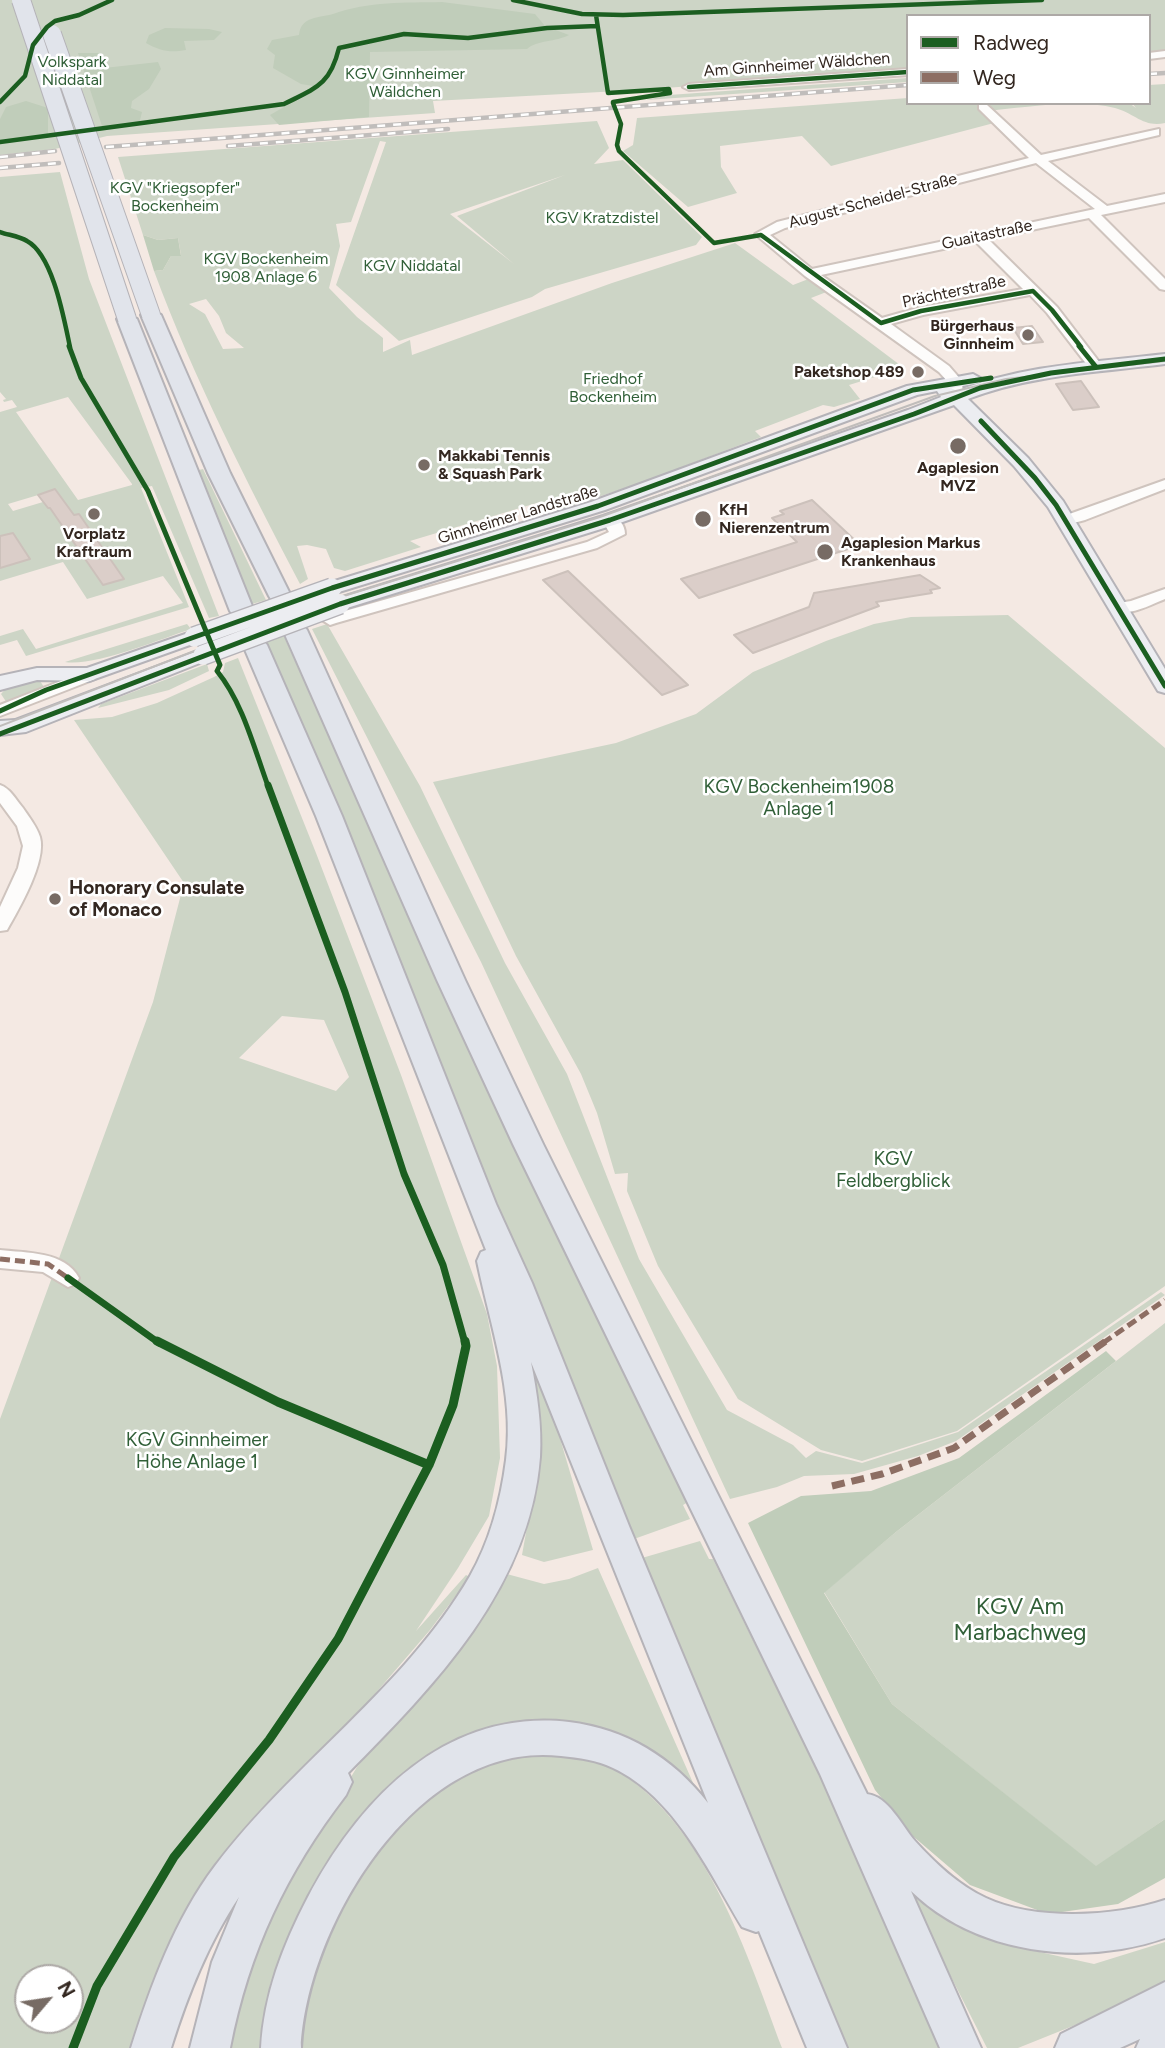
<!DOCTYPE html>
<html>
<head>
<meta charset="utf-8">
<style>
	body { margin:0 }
	#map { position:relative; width:1165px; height:2048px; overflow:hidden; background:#f4e9e3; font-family:Figtree,sans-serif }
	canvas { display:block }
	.legend { position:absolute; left:906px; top:14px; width:245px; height:91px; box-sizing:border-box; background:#fff; border:2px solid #ada9a6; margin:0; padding:9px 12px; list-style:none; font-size:21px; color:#332720 }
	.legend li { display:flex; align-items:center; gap:14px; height:35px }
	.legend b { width:35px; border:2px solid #ada9a6 }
	.north { position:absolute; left:14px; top:1964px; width:70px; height:70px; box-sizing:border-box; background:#fff; border:2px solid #ada9a6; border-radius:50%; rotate:61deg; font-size:19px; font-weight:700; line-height:28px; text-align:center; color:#332720 }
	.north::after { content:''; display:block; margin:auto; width:24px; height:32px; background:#776b64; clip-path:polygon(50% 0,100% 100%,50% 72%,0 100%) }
</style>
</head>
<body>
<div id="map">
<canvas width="1165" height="2048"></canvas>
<ul class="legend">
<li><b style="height:9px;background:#1b5e20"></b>Radweg</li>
<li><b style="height:9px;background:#8d6e63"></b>Weg</li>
</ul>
<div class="north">N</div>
</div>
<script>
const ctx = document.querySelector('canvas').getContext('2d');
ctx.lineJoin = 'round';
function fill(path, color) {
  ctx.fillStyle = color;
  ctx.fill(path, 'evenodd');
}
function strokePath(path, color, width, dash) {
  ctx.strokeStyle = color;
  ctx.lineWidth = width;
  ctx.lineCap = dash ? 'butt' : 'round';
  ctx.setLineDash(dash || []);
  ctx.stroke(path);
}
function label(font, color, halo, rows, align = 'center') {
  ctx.font = font + ' Figtree,sans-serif';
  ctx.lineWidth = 5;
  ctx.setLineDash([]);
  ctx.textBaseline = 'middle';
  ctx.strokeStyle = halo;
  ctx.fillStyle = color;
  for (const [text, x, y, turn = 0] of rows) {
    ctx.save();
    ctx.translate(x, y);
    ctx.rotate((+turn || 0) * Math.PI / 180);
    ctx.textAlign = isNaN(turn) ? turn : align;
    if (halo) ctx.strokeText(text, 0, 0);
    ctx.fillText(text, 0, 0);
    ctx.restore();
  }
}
const green = new Path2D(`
	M0 0H1165V52L1149 53V16H908V70L638 90 433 101 435 113 107 136 55 149 0 155Z
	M908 78V82L646 100 669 95Z
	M1165 84V123C1144 128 1134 113 1115 108 1077 98 1023 108 984 111L994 123 831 166 802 136 720 146 721 167 737 193 688 207 623 151 633 145 637 118 908 98V103H1129L1136 108 1132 103H1149V85Z
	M597 121 609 148 594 164 623 160 702 237 696 245 545 289 532 297 399 341 336 285 386 142 380 141 351 222 336 224 340 246 329 288 357 317 383 338V352L410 340 412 355 612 283 735 243 793 285 811 278 829 291 811 298 904 368 849 385 860 399 834 407 823 405 755 431 761 437 640 483 553 512 540 502 410 541 421 547 345 571 334 568 326 549 307 545 297 546 308 579 300 584C247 482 194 379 154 271L163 270 171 256 181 255 178 238 158 240 143 235 118 157ZM565 175 457 216 514 264 450 214ZM206 299 219 316 226 333 244 348 223 349 205 314 189 304Z
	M60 172 89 279 219 616 209 618 152 486 141 488 189 607 26 656 17 640 0 645V636L23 629 36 649 183 603 163 576 87 599 63 562 0 581V568L30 559 13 533 0 536V412L17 407 12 400 4 402 3 400 6 399 0 392V177ZM68 397 132 484V485L78 500 16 412ZM55 490 65 503 48 508 43 502 13 511 8 504ZM59 520 123 579 103 585Z
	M203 469 266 600 252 604 199 470Z
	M1008 615 1165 748V1286L957 1431 862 1461 821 1450 738 1399 658 1266 627 1191 628 1173 615 1174 597 1113 581 1074 516 956 433 782 616 743 696 714 753 672 826 641 874 624 911 617Z
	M187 624 191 629C161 639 93 667 65 662Z
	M327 624 420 786 505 963 567 1074 639 1259 727 1410 793 1445 806 1458 816 1451 862 1463 958 1432 1161 1292 1165 1295 956 1441 918 1456 854 1474 804 1476 777 1487 730 1499 481 962 312 629Z
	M283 634 478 1071 688 1502 683 1505 690 1519 634 1539 537 1310 379 906 266 641Z
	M238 658 316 853 401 1075 487 1314 497 1366 500 1458 489 1516 458 1568 416 1631 466 1575 470 1577 430 1630 337 1738 137 2048H0V1419L153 1002 184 883 74 720 112 717 157 703 214 677 223 672 225 663ZM282 1016 324 1020 349 1077 336 1091 239 1058ZM28 1978H70V2020H28Z
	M207 664 209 671 169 690 98 708 101 704Z
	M38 678 44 687 7 703 1 694 12 682Z
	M1165 1323V1819L1096 1867 892 1704 824 1592 896 1532Z
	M538 1364 593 1550 544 1562 522 1555 540 1454 538 1404 531 1365Z
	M700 1541 709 1559H713L843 1823 941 2048H841L642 1558Z
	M598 1568 694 1785 688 1787C612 1735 591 1709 494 1728L284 1949 270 1985 260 2048H222L248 1947 357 1767 420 1691 503 1573 544 1584 569 1579Z
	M509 1751C531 1752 569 1750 589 1757 697 1797 745 1948 782 2048H295L303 1984 361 1869 436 1787Z
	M893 1862 946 1914 1008 1945 1094 1964 1165 1942V1984L1150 1995 1018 2048H987Z`);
const forest = new Path2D(`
	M442 2 535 14 545 26 569 35C556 42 537 40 527 49L370 52 369 117 279 125 270 115 319 87 301 84 273 68 275 55 267 49 272 40 299 35C301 16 319 18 333 14 369 1 405 3 442 2Z
	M165 28 209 29 222 32 214 40 184 41 186 50C170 53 160 51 146 43L149 35Z
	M78 53H98L105 57 104 68 158 62 161 69 149 89 132 101 131 108 142 112 139 124 103 129Z
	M26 101 48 108V136L0 140V119L6 107Z
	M143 235 158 240 178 238 181 256H171L163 270 154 271Z
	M1106 1351 1116 1361 896 1532 824 1593 892 1704 1096 1866 1165 1819V1878L1118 1904 1048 1914 970 1885 914 1837 875 1790 748 1523 801 1496 871 1491 959 1458Z`);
const building = new Path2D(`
	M1032 326 1043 342 1023 344 1013 328Z
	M1081 381 1099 407 1073 410 1056 384Z
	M55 489 74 515 79 514 124 579 103 585 50 508H48L38 495Z
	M812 500 860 545 699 598 681 579 797 542 772 518 784 514 780 511Z
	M13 533 30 559 0 568V536Z
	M568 571 688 685 662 695 543 580Z
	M920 575 940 588 930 590 932 593 876 602 879 606 753 653 734 635 809 607 814 593Z`);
const minor = new Path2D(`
	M1165 51V57L1149 59V53Z
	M908 69V75L689 90 683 87 689 84Z
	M979 105H987L1041 155 1159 129V135L1048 161 1107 206 1165 194V202L1101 215 1165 279V290L1160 289 1089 218 988 239 1057 307 1103 367 1096 371 1091 370 1047 313 1030 295 923 315 891 324 949 366 962 381 963 397 956 401 949 397 948 382 939 372 805 276 755 234 777 222 1029 158 979 109ZM1036 163 1095 209 812 269 770 235 785 228ZM976 242 1023 289 921 307 882 318 821 275Z
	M1165 480V489L1085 520 1066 525 1058 520 1061 517Z
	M610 515C619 518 625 525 625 534L597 548 336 623 330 625 322 620 324 617 587 542 609 532 602 520Z
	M1165 589V599C1150 605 1124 620 1110 607L1112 604 1131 601Z
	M89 670 95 671 97 675 95 679 0 716V705Z
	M0 785C10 788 16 800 23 808 29 817 37 827 40 837 47 861 19 909 7 930L0 931V907L18 868 23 846 17 826 0 803Z
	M0 1250C26 1253 65 1251 79 1278L76 1284 68 1287 43 1272 0 1268Z`);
const major = new Path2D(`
	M1165 354V364C1100 372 1029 375 968 399L1028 458 1063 501 1165 669V693L1158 691 1155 686 1048 507 1014 466 954 405 617 524 347 608H333L330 604 333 600 603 516 908 410 941 397 937 391 917 395 605 510 339 592H325L322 588 325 584 591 502 907 386 973 374 982 379 979 383 951 388 957 391C1022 365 1096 362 1165 354Z
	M194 631 201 633 204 637 201 641 89 681 37 680 0 690V676L37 668H87Z
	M203 649 210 651 213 655 210 659 26 732 0 735V721L15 720Z`);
const highway = new Path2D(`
	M151 309 161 315 230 473 291 596 288 601H272L269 596 208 473 141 315Z
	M127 313 137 319 254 611 250 616H234L230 611 117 319Z
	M295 623 303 625 307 630 465 980 543 1144 867 1794C888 1796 902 1826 915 1841 935 1863 958 1885 986 1898 1036 1921 1114 1917 1165 1900V1938C1081 1967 976 1954 911 1891L981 2048H940L820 1774 513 1144 437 980 283 630 287 625Z
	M255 638 263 640 267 645 342 816 496 1204 532 1283 629 1526 847 2048H807L759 1931 756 1932 742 1927C709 1872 675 1797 613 1768 597 1760 579 1758 561 1756 419 1739 307 1924 301 2048H261C264 1994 283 1945 308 1897 361 1797 447 1708 569 1722 626 1729 673 1758 708 1803L531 1362C537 1393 542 1425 540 1457 530 1588 435 1685 348 1773L352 1782 346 1795C286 1873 249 1951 230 2048H190L212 1962 239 1897C208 1944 188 1994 171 2048H131C151 1985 175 1919 215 1866 293 1763 405 1688 470 1576 490 1541 501 1499 506 1460 515 1394 490 1325 477 1261L481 1252 486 1250 316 816 243 645 247 640Z
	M1165 1982V2048H1136L1140 2039 1120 2048H1055L1061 2034Z`);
const tram = new Path2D(`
	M0 726 308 607 600 517 935 396 1006 379 1165 361`);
const rail = new Path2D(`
	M1149 74 1165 73
	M228 146 448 129
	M106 147 908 85
	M0 157 55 151
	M0 168 59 163`);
const majorBridge = new Path2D(`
	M194 637 332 588
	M203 655 340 604`);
const highwayBridge = new Path2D(`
	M21 0 127 319
	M52 34 151 315`);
const quietFar1 = new Path2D(`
	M0 1259 48 1264 68 1278
	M1103 1343 1165 1300`);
const quiet = new Path2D(`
	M832 1486 882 1474 954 1448 1106 1341`);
const cyclewayFar3 = new Path2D(`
	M513 0 582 14 623 15 1042 0
	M596 15 608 93 669 89 670 93 613 102
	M689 87 908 72
	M0 102 25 76 33 45 47 27 55 21 79 15 112 0
	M613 103 621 124 617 145 619 151 714 243 761 235 881 323 921 311 1033 291 1052 310 1081 347
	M0 142 284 104C316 88 330 85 339 48L404 34 468 38 547 28 597 26
	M0 232C8 235 19 236 27 241 53 255 64 319 70 347`);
const cyclewayFar2 = new Path2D(`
	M69 346 81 378 148 491 220 665 217 671C243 703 254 748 268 786
	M1079 346 1096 367
	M981 421 1035 478 1056 505 1165 686
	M0 711 46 690 332 588 598 506 913 390 991 378
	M0 734 340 604 610 520 914 414 980 388 1051 373 1165 359`);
const cyclewayFar1 = new Path2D(`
	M268 785 345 992 404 1174 443 1265 465 1343
	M68 1278 159 1343`);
const cycleway = new Path2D(`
	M157 1341 278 1402 429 1465
	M73 2048 97 1986 174 1857 269 1740 338 1639 429 1465 453 1405 466 1346 465 1341`);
const markers = [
	[1028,335,7,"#776b64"],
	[918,372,7,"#776b64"],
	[958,446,9,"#776b64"],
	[424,465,7,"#776b64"],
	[94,514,7,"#776b64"],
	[703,519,9,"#776b64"],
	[825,552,9,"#776b64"],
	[55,899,7,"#776b64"]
];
const farParknames = [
	["Volkspark",72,62],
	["Niddatal",72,80],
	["KGV Ginnheimer",405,74],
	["Wäldchen",405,92],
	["KGV \"Kriegsopfer\"",175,188],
	["Bockenheim",175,206],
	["KGV Kratzdistel",602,218],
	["KGV Bockenheim",266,259],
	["1908 Anlage 6",266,277],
	["KGV Niddatal",412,266],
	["Friedhof",613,379],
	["Bockenheim",613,397]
];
const farStreetnames = [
	["Am Ginnheimer Wäldchen",797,65,-4],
	["August-Scheidel-Straße",873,201,-15],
	["Guaitastraße",987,235,-12],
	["Prächterstraße",954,292,-12],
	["Ginnheimer Landstraße",518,515,-17]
];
const farPoinames = [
	["Bürgerhaus",1014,326,"right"],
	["Ginnheim",1014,344,"right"],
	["Paketshop 489",904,372,"right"],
	["Makkabi Tennis",438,456],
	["& Squash Park",438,474],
	["Agaplesion",958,468,"center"],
	["MVZ",958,486,"center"],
	["KfH",719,510],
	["Nierenzentrum",719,528],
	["Vorplatz",94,534,"center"],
	["Kraftraum",94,552,"center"],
	["Agaplesion Markus",841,543],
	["Krankenhaus",841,561]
];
const parkNames = [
	["KGV Bockenheim1908",799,787],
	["Anlage 1",799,809],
	["KGV",893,1159],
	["Feldbergblick",893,1181],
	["KGV Ginnheimer",197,1440],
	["Höhe Anlage 1",197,1462]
];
const poiNames = [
	["Honorary Consulate",69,888],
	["of Monaco",69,910]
];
const nearParknames = [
	["KGV Am",1020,1607],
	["Marbachweg",1020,1633]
];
fill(green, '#cdd5c6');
fill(forest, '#c0cdba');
fill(building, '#dbcec9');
strokePath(building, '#ccc1bb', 2);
strokePath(minor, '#cfc4be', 4);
strokePath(major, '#b5b3b8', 4);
strokePath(highway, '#b5b3b8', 4);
fill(minor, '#fdfcfb');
fill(major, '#ecedf1');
fill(highway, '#e1e4eb');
strokePath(tram, '#c0bdbb', 2);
strokePath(rail, '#c0bdbb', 4.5);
strokePath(rail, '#fff', 2.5, [8]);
strokePath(majorBridge, '#b5b3b8', 22, []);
strokePath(highwayBridge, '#b5b3b8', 20, []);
strokePath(majorBridge, '#ecedf1', 19);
strokePath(highwayBridge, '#e1e4eb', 18);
strokePath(quietFar1, '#8d6e63', 5, [10, 5]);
strokePath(quiet, '#8d6e63', 7, [13, 7]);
strokePath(cyclewayFar3, '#1b5e20', 4.5);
strokePath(cyclewayFar2, '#1b5e20', 5);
strokePath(cyclewayFar1, '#1b5e20', 7);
strokePath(cycleway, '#1b5e20', 9);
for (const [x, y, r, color] of markers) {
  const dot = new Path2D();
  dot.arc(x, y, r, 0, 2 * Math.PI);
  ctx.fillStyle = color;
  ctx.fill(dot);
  strokePath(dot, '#fff', 2.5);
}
label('16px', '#305f37', '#fff', farParknames);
label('16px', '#332720', '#fff', farStreetnames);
label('bold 16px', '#332720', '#fff', farPoinames, 'left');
label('19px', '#305f37', '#fff', parkNames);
label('bold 19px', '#332720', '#fff', poiNames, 'left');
label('23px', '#305f37', '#fff', nearParknames);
</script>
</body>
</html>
